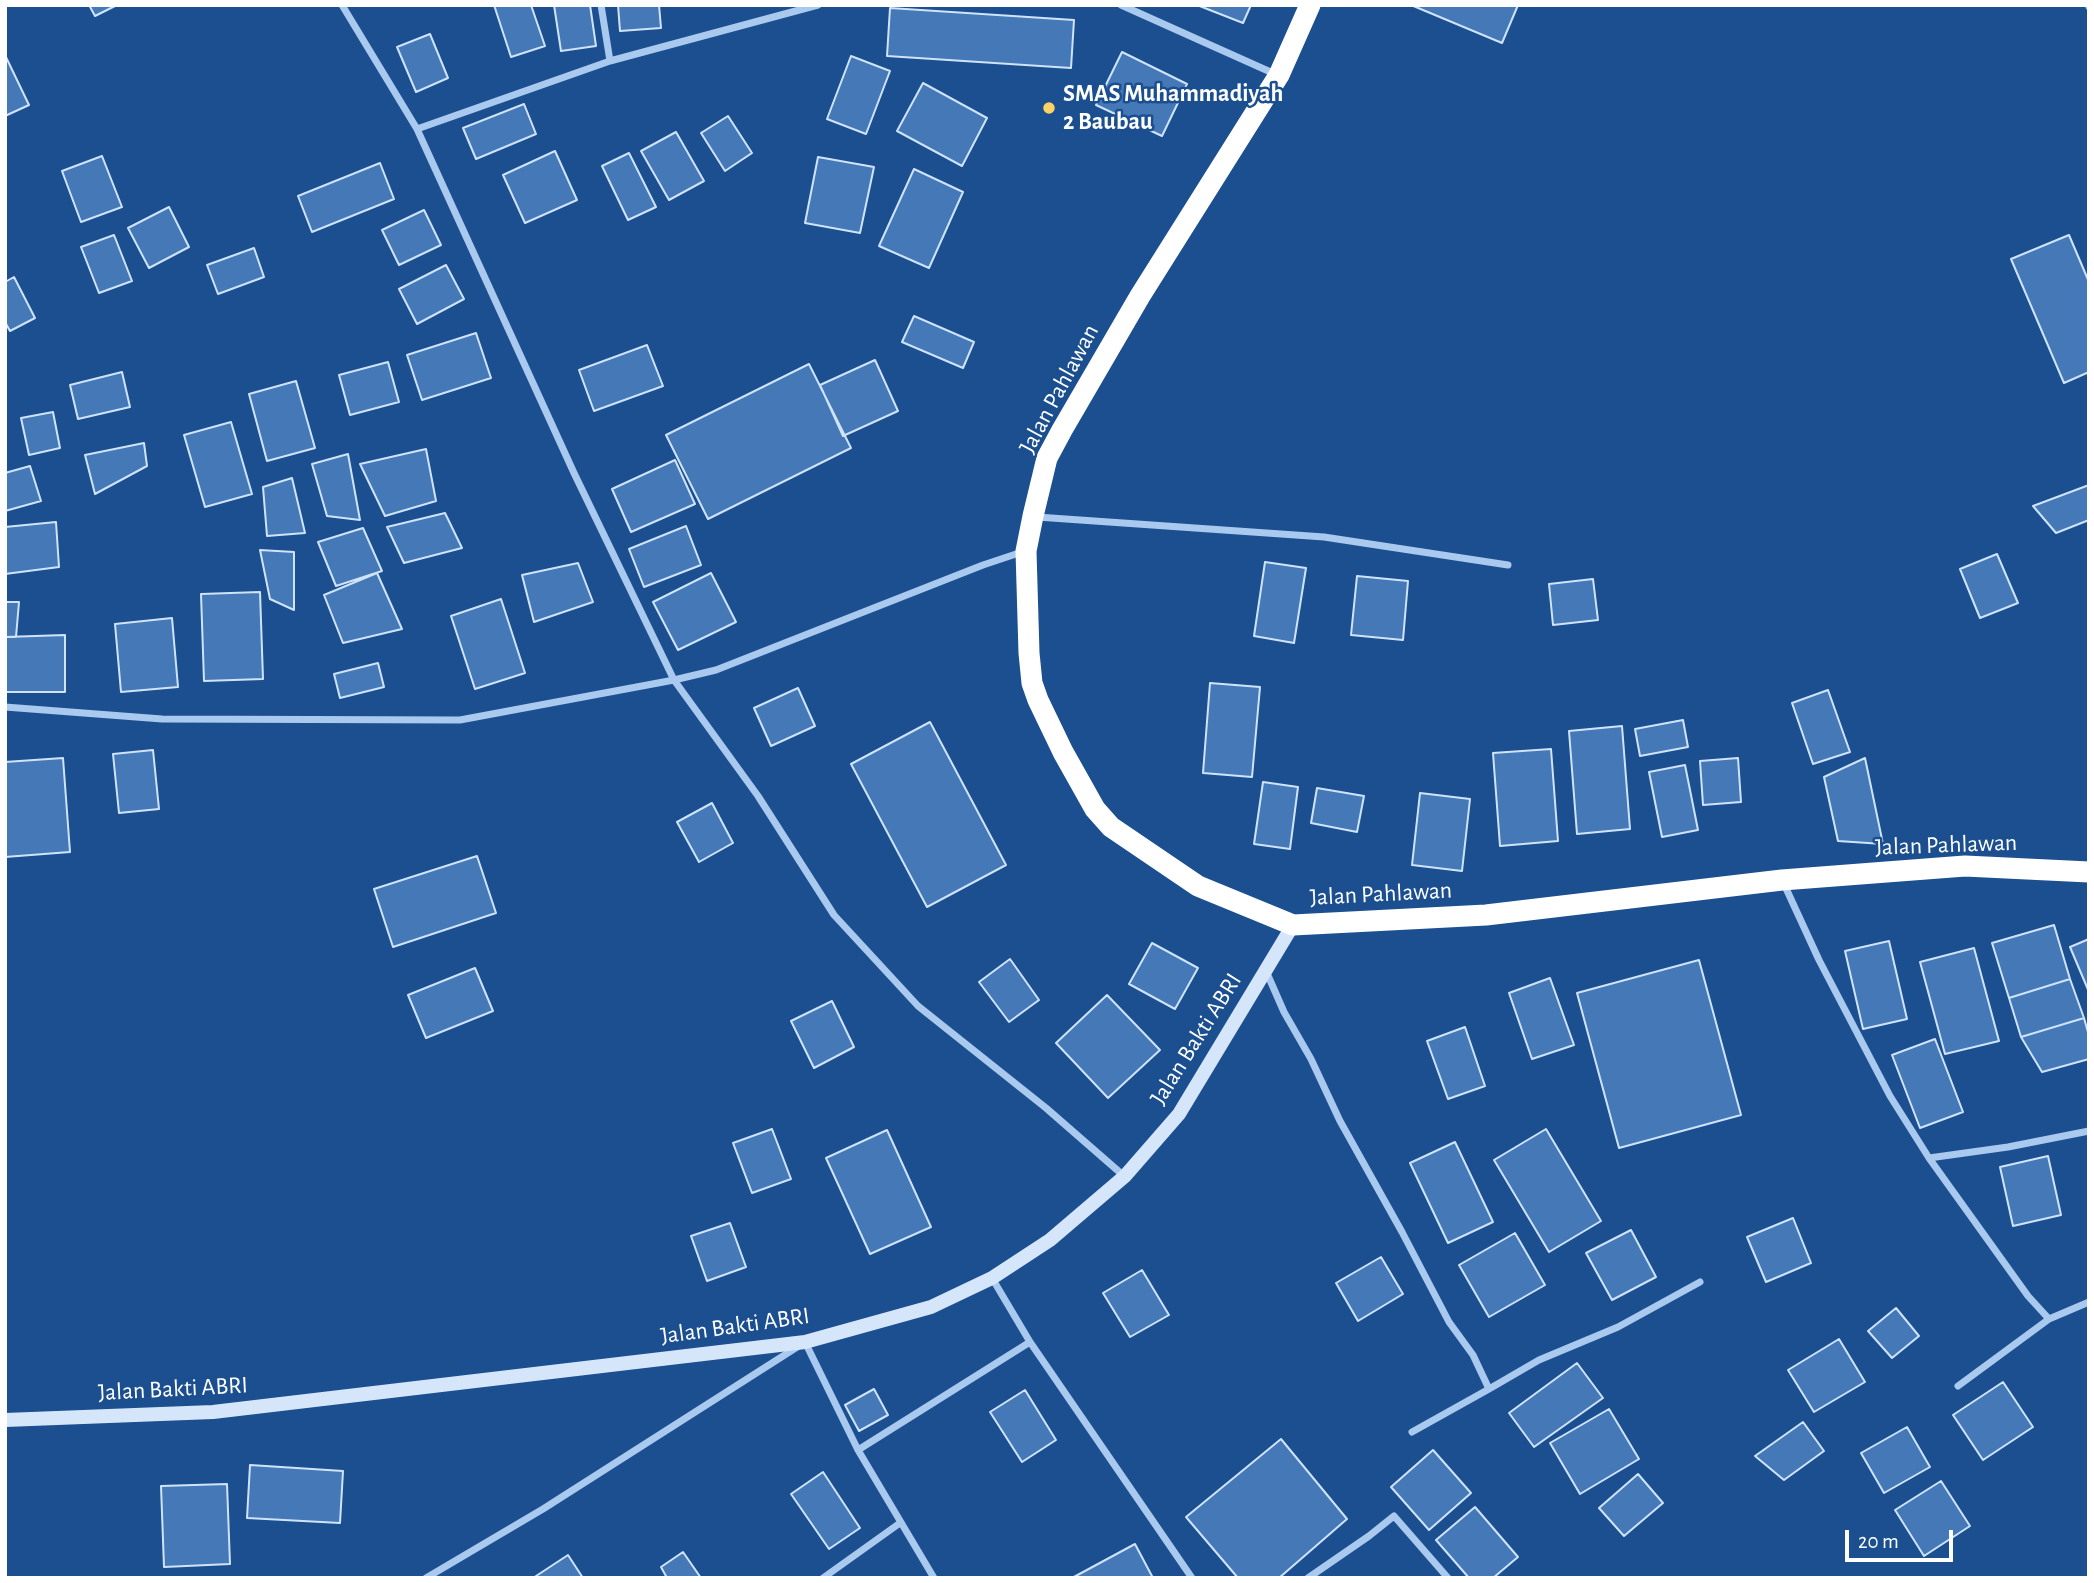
<!DOCTYPE html>
<html>
<head>
<meta charset="utf-8">
<style>
	body { margin:0 }
	#map { position:relative; width:2094px; height:1583px; overflow:hidden; background:#1b4f8f; font-family:"Alegreya Sans",sans-serif }
	canvas { display:block }
	.frame { position:absolute; inset:0; border:7px solid #fff; pointer-events:none }
	.scale { position:absolute; left:1845px; top:1530px; width:108px; height:32px; box-sizing:border-box; border:4px solid #fff; border-top:0; padding-left:9px; font-size:21px; line-height:24px; white-space:nowrap; color:#fff; -webkit-text-stroke:5px #1b4f8f; paint-order:stroke }
</style>
</head>
<body>
<div id="map">
<canvas width="2094" height="1583"></canvas>
<div class="frame"></div>
<div class="scale">20 m</div>
</div>
<script>
const ctx = document.querySelector('canvas').getContext('2d');
ctx.lineJoin = 'round';
function fill(path, color) {
  ctx.fillStyle = color;
  ctx.fill(path, 'evenodd');
}
function strokePath(path, color, width, dash) {
  ctx.strokeStyle = color;
  ctx.lineWidth = width;
  ctx.lineCap = dash ? 'butt' : 'round';
  ctx.setLineDash(dash || []);
  ctx.stroke(path);
}
function label(font, color, halo, rows, align = 'center') {
  ctx.font = font + ' "Alegreya Sans",sans-serif';
  ctx.lineWidth = 5;
  ctx.setLineDash([]);
  ctx.textBaseline = 'middle';
  ctx.strokeStyle = halo;
  ctx.fillStyle = color;
  for (const [text, x, y, turn = 0] of rows) {
    ctx.save();
    ctx.translate(x, y);
    ctx.rotate((+turn || 0) * Math.PI / 180);
    ctx.textAlign = isNaN(turn) ? turn : align;
    if (halo) ctx.strokeText(text, 0, 0);
    ctx.fillText(text, 0, 0);
    ctx.restore();
  }
}
const building = new Path2D(`
	M89 5H117L95 16Z
	M494 5H531L545 46 511 57Z
	M554 5H590L596 46 561 51Z
	M618 5H659L661 28 620 31Z
	M1197 5H1251L1243 23Z
	M1411 5H1518L1502 43Z
	M890 8 1074 20 1071 68 887 56Z
	M430 34 448 78 416 92 397 47Z
	M1122 52 1187 84 1162 136 1096 105Z
	M5 55 29 105 5 116Z
	M851 56 890 71 866 134 827 119Z
	M923 83 987 118 962 166 897 131Z
	M524 104 536 134 476 159 463 128Z
	M728 116 752 153 725 171 701 133Z
	M676 132 704 181 669 200 641 151Z
	M555 151 577 200 525 223 503 175Z
	M629 153 656 207 628 220 602 166Z
	M102 156 122 207 81 222 62 171Z
	M818 157 874 167 860 233 805 223Z
	M380 163 394 199 312 232 298 196Z
	M914 169 963 192 929 268 879 246Z
	M169 207 189 247 149 268 128 228Z
	M424 210 441 245 399 265 382 230Z
	M114 235 132 281 99 293 81 247Z
	M2069 235 2089 282V372L2064 383 2011 259Z
	M254 248 264 277 218 294 207 265Z
	M446 265 464 299 417 324 399 289Z
	M14 277 35 318 10 331 5 322V282Z
	M914 316 974 342 963 368 902 342Z
	M476 333 491 378 422 400 407 355Z
	M647 345 663 386 594 411 579 370Z
	M875 360 898 411 843 436 820 385Z
	M388 362 399 402 350 415 339 375Z
	M809 364 851 448 708 519 666 435Z
	M122 372 130 407 78 419 70 385Z
	M296 381 315 448 267 461 249 394Z
	M53 412 60 448 29 455 21 418Z
	M231 422 252 494 205 507 184 435Z
	M144 443 147 466 95 494 85 455Z
	M426 449 436 501 385 516 360 464Z
	M348 454 360 520 327 516 312 464Z
	M675 460 695 504 631 532 612 489Z
	M30 466 41 501 5 511V473Z
	M292 478 305 533 267 536 263 487Z
	M2089 485V520L2056 533 2033 506Z
	M445 513 462 548 404 563 387 527Z
	M56 522 59 567 5 574V527Z
	M686 526 701 565 644 587 629 549Z
	M363 528 382 571 336 586 318 542Z
	M260 550 294 552V610L270 599Z
	M1997 554 2018 603 1980 618 1960 569Z
	M1265 562 1306 568 1294 643 1254 636Z
	M578 563 593 602 534 622 522 575Z
	M377 573 402 629 343 643 324 595Z
	M711 573 736 622 678 650 653 602Z
	M1357 576 1408 581 1403 640 1351 635Z
	M1593 579 1598 620 1553 625 1549 584Z
	M260 592 263 679 204 681 201 594Z
	M501 599 525 673 475 689 451 616Z
	M5 602H19L16 637H5Z
	M172 618 178 687 121 692 115 624Z
	M65 635V692H5V637Z
	M378 663 384 687 340 698 334 674Z
	M1210 683 1260 687 1252 777 1203 773Z
	M798 688 815 726 771 746 754 708Z
	M1828 690 1850 752 1813 764 1792 703Z
	M1683 720 1688 747 1640 756 1635 729Z
	M930 722 1006 865 927 907 851 764Z
	M1622 726 1630 829 1577 834 1569 731Z
	M1551 749 1558 841 1500 846 1493 753Z
	M153 750 159 809 119 813 113 754Z
	M63 758 70 852 5 857V762Z
	M1738 758 1741 802 1703 805 1700 761Z
	M1865 758 1883 844 1838 841 1824 777Z
	M1685 765 1698 830 1662 837 1649 772Z
	M1263 782 1298 787 1290 849 1254 844Z
	M1317 788 1364 796 1357 832 1311 823Z
	M1420 793 1470 799 1462 871 1412 865Z
	M712 803 733 843 699 862 677 822Z
	M477 856 496 913 393 947 374 889Z
	M2054 925 2070 979 2009 998 1992 943Z
	M2089 939V992L2070 947Z
	M1889 941 1907 1019 1863 1029 1845 951Z
	M1152 943 1198 968 1175 1009 1129 984Z
	M1974 948 1999 1041 1945 1054 1920 962Z
	M1010 959 1039 1000 1009 1022 979 982Z
	M1699 960 1741 1115 1619 1148 1577 993Z
	M475 968 493 1011 426 1038 408 995Z
	M1550 978 1574 1045 1532 1059 1509 993Z
	M2070 979 2084 1018 2021 1037 2009 998Z
	M1107 995 1160 1050 1108 1098 1056 1043Z
	M832 1001 854 1047 814 1068 791 1021Z
	M2084 1018 2089 1036V1059L2042 1072 2021 1037Z
	M1465 1027 1485 1086 1448 1099 1427 1041Z
	M1935 1039 1963 1112 1920 1128 1892 1055Z
	M772 1129 791 1179 752 1193 733 1143Z
	M1546 1129 1601 1221 1549 1252 1494 1160Z
	M887 1130 931 1227 870 1254 826 1158Z
	M1455 1142 1493 1222 1448 1243 1410 1163Z
	M2048 1156 2061 1215 2013 1226 2000 1167Z
	M1793 1218 1811 1263 1766 1282 1747 1237Z
	M730 1223 746 1267 707 1281 691 1236Z
	M1631 1230 1656 1277 1612 1300 1586 1253Z
	M1515 1233 1545 1285 1489 1317 1459 1265Z
	M1381 1257 1403 1294 1358 1321 1336 1283Z
	M1142 1270 1169 1315 1130 1337 1103 1293Z
	M1896 1308 1919 1336 1892 1358 1868 1331Z
	M1839 1339 1865 1382 1814 1412 1788 1370Z
	M1577 1363 1603 1398 1534 1447 1509 1413Z
	M2003 1382 2033 1427 1983 1460 1953 1415Z
	M874 1389 888 1415 859 1431 845 1405Z
	M1025 1390 1056 1440 1022 1462 990 1412Z
	M1609 1409 1639 1459 1580 1494 1550 1443Z
	M1803 1422 1824 1451 1784 1480 1755 1456Z
	M1907 1427 1930 1467 1884 1493 1861 1453Z
	M1281 1439 1347 1519 1279 1578H1238L1186 1517Z
	M1433 1450 1471 1493 1429 1530 1391 1487Z
	M250 1465 343 1471 340 1523 247 1518Z
	M823 1472 860 1528 829 1549 791 1494Z
	M1638 1474 1663 1503 1624 1536 1599 1508Z
	M1941 1481 1970 1526 1924 1556 1895 1510Z
	M227 1484 230 1564 164 1567 161 1486Z
	M1475 1507 1518 1557 1493 1578H1469L1436 1540Z
	M1135 1544 1153 1578H1072Z
	M683 1552 701 1578H667L661 1567Z
	M568 1555 583 1578H533Z`);
const street = new Path2D(`
	M342 5 417 129
	M601 5 610 61
	M818 5 610 61 417 129 574 473 674 680 758 796 834 915 918 1006 1046 1108 1124 1176
	M1121 5 1275 74
	M2088 5 2089 7
	M1037 517 1324 537 1508 565
	M5 707 162 719 460 720 674 680 716 670 983 565 1022 552
	M1784 884 1819 960 1890 1096 1929 1158 2008 1147 2089 1131
	M1266 971 1284 1012 1311 1059 1340 1121 1402 1232 1449 1322 1473 1355 1489 1389 1539 1360 1618 1327 1700 1282
	M1929 1158 2028 1296 2049 1319
	M992 1278 1030 1342 1192 1578
	M1958 1386 2049 1319 2089 1302
	M1412 1432 1489 1389
	M858 1450 1030 1342
	M426 1578 543 1509 805 1342 858 1450 934 1578
	M823 1578 900 1523
	M1308 1578 1369 1536 1394 1516 1448 1578`);
const secondary = new Path2D(`
	M5 1420 213 1412 805 1342 931 1307 992 1278 1050 1240 1125 1176 1179 1114 1293 925`);
const highway = new Path2D(`
	M1310 5 1279 75 1140 296 1062 430 1047 458 1033 516 1026 551 1029 653 1032 683 1038 700 1063 752 1095 809 1111 827 1198 886 1293 925 1486 915 1782 880 1965 866 2089 872`);
const markers = [
	[1049,108,7,"#ffd166"]
];
const poiNames = [
	["SMAS Muhammadiyah",1063,94],
	["2 Baubau",1063,122]
];
const streetNames = [
	["Jalan Pahlawan",1059,389,-62],
	["Jalan Pahlawan",1946,845,-2],
	["Jalan Pahlawan",1381,894,-3],
	["Jalan Bakti ABRI",1196,1039,-58],
	["Jalan Bakti ABRI",735,1326,-8],
	["Jalan Bakti ABRI",173,1389,-3]
];
fill(building, '#4478b7');
strokePath(building, '#cfe3fa', 2);
strokePath(street, '#a9c9ee', 7);
strokePath(secondary, '#d6e6fa', 14);
strokePath(highway, '#fff', 21);
for (const [x, y, r, color] of markers) {
  const dot = new Path2D();
  dot.arc(x, y, r, 0, 2 * Math.PI);
  ctx.fillStyle = color;
  ctx.fill(dot);
  strokePath(dot, '#1b4f8f', 2.5);
}
label('bold 24px', '#fff', '#1b4f8f', poiNames, 'left');
label('24px', '#fff', '#1b4f8f', streetNames);
</script>
</body>
</html>
